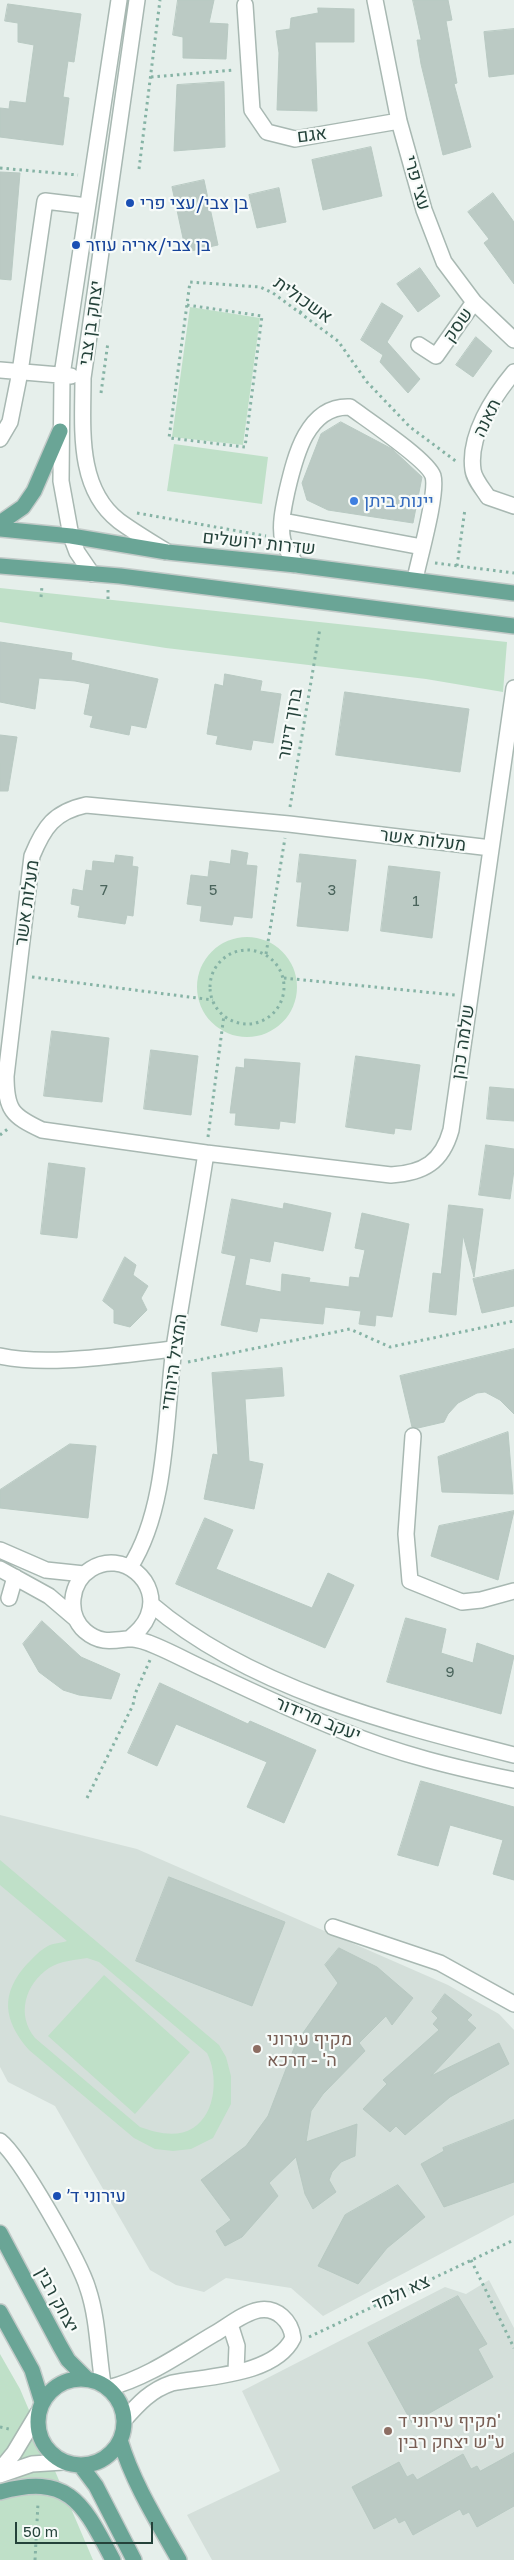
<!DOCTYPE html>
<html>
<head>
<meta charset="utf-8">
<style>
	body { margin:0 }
	#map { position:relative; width:514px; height:2560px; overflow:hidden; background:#e6efeb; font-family:"Golos Text",sans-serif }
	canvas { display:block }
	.scale { position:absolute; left:15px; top:2522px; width:138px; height:22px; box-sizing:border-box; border:2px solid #24423a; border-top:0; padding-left:6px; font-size:15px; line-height:18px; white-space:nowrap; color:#24423a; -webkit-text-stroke:4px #f7fbf9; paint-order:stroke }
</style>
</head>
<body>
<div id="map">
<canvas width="514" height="2560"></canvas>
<div class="scale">50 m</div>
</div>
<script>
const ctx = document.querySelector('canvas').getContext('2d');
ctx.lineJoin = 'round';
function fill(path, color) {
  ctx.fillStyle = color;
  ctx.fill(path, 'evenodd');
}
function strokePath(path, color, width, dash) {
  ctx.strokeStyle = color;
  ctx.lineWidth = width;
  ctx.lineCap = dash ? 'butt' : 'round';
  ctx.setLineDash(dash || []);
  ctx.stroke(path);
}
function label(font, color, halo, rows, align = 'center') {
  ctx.font = font + ' "Golos Text",Heebo,sans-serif';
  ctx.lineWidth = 4.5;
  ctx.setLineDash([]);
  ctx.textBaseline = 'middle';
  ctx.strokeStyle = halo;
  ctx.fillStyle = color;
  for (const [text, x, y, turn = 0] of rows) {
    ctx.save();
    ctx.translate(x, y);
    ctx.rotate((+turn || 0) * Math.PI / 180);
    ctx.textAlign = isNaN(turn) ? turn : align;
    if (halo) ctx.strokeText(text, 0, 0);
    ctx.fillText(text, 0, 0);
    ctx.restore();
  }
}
const built = new Path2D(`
	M0 1815 137 1849 448 1985 499 2014 514 2030V2215L323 2316 291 2288 226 2278 204 2292 176 2285 150 2270 55 2106 8 2082 0 2067Z
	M489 2280 514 2328V2560H212L187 2515 280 2471 242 2391 445 2287 466 2294Z`);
const green = new Path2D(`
	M190 307 260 318 243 445 172 437Z
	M174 444 268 457 262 504 167 491Z
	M0 588 507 642 503 692 426 679 166 648 0 622Z
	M197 987a50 50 0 1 1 100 0a50 50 0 1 1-100 0Z
	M0 1860 219 2045 226 2057 231 2076V2104L213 2138 191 2149 173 2151 155 2149 134 2138 29 2050C3 2020 0 1994 27 1964 33 1958 40 1950 48 1946 53 1943 61 1943 67 1941L0 1885ZM87 1958 99 1962 207 2053C218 2074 217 2113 193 2128 177 2138 157 2133 140 2127L35 2038C16 2015 25 1984 49 1968 60 1961 74 1960 87 1958Z
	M104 1975 190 2052 135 2114 48 2036Z
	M0 2354 20 2389 93 2560H0Z`);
const building = new Path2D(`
	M178 0H214L209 23 228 24 226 59 183 58V37L173 35Z
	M413 0H448L452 20 446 21 457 83 454 84 471 147 443 155 421 64 417 40H421Z
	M8 4 81 14 74 62 68 61 63 97 69 98 63 145 0 137V108L9 109 10 101 26 103 34 45 18 42V23L5 21Z
	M318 8 354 9V42H315L317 111 277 110 279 53 276 31 290 29 291 18 318 13Z
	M514 29V74L489 77 484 32Z
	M224 82 225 147 174 151 177 85Z
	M371 147 382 196 323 210 312 160Z
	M0 172 20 173 11 280 0 279Z
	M204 180 218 245 186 252 172 187Z
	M279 188 286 222 257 228 249 195Z
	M493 193 514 222V284L484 243 489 239 468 212Z
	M420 268 440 296 418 312 397 284Z
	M382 303 403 316 387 342 420 379 408 393 380 362 383 355 361 340Z
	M476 337 492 351 473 377 456 365Z
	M341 422 392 449 422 477 413 523 328 510 307 500 302 483 321 434Z
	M0 642 72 653 71 660 158 679 146 728 131 725 129 735 90 727 93 716 84 714 90 684 75 681 39 678 35 709 0 702Z
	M225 674 262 681 260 691 281 694 273 743 253 740 251 750 216 744 218 736 207 734 215 684 223 686Z
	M345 692 469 709 460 772 336 755Z
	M0 735 17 737 8 791H0Z
	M232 850 248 853 246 865 257 866 252 918 234 916 232 925 200 921 202 906 187 904 191 875 208 877 210 861 230 864Z
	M300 854 356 860 348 931 297 926 302 882H297Z
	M116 855 133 857 132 866 138 867 133 916 127 915 125 924 78 917 80 906 71 904 73 889 83 891 86 870 92 871 93 861 114 863Z
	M389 866 440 872 432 938 381 931Z
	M52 1031 109 1038 102 1102 44 1096Z
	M151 1050 198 1056 191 1115 144 1109Z
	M356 1056 420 1065 411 1130 395 1128 394 1134 346 1127Z
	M245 1059 300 1063 295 1123 280 1121 279 1129 235 1125 236 1113H230L236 1067 244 1068Z
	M490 1087 514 1089V1121L487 1119Z
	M486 1145 514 1149V1170L510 1199 479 1195Z
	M49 1163 85 1168 77 1238 41 1234Z
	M232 1199 283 1209 284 1203 331 1213 323 1251 274 1241 270 1262 250 1258 245 1285 281 1292 282 1274 310 1278 309 1282 349 1287 350 1277 359 1278 365 1250 355 1248 362 1213 409 1224 392 1317 376 1315 375 1326 359 1324 361 1311 325 1307 323 1324 260 1318 257 1332 221 1325 236 1256 222 1253Z
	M449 1205 483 1209 474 1277 463 1235 456 1315 429 1312 433 1273 441 1274Z
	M125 1257 136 1265 133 1275 148 1286 141 1298 147 1310 130 1327 114 1323V1310L103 1301Z
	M514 1270V1306L482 1313 473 1279Z
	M514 1349V1414L500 1400 485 1392 477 1393 458 1403 448 1414 444 1422 418 1428 412 1427 400 1376Z
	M282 1368 284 1396 245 1399 249 1461 263 1464 254 1509 204 1499 213 1454 218 1455 212 1373Z
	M508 1432 513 1494 442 1492 438 1457Z
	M70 1444 96 1446 88 1518 0 1508V1490Z
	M514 1511 498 1580 431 1556 439 1526Z
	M205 1518 233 1530 216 1569 312 1608 328 1573 354 1585 325 1648 176 1584Z
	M406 1618 446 1629 441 1653 473 1663 477 1643 514 1656 501 1714 387 1682Z
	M42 1621 81 1657 120 1674 111 1699 79 1695 63 1690 39 1672 23 1644Z
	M160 1683 248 1724 250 1721 316 1750 284 1823 247 1807 267 1762 176 1724 157 1766 128 1753Z
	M421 1781 514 1807V1880L493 1874 503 1840 450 1825 438 1866 398 1855Z
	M169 1877 285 1922 252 2006 136 1961Z
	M339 1948 377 1967 413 1998 392 2025 386 2016 359 2043 365 2051 323 2094 311 2111 306 2142 357 2124 355 2156 341 2162 332 2172 329 2180 336 2192 313 2209 305 2194 296 2157 269 2183 278 2196 242 2237 225 2246 216 2231 231 2220 201 2180 246 2146 268 2116 296 2043 338 1983 325 1965Z
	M445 1994 472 2015 467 2020 476 2028 431 2076 499 2043 509 2064 450 2097 405 2135 396 2126 390 2132 363 2109 387 2084 383 2080 439 2030 433 2024 438 2018 432 2012Z
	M514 2120V2182L444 2207 421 2164 444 2151 443 2148Z
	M398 2185 425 2217 387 2248 358 2284 318 2266 345 2215Z
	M458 2296 487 2344 478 2349 493 2377 412 2423 368 2343Z
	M514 2453V2506L477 2527 469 2512 463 2515 460 2509 413 2535 405 2520 399 2523 396 2517 374 2529 352 2487 399 2462 407 2477 413 2474 417 2480 463 2454 471 2469 477 2466 480 2471Z`);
const path = new Path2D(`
	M151 77 235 70
	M0 168 78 175
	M139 169 160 0
	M187 305 262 316 245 447 169 438 190 282 260 287 273 293 338 341 367 382 410 427 457 462
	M300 313 307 303
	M101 393 108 342
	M137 513 266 536
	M435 563 514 573
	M457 566 465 509
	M108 590V601
	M41 597 42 586
	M290 807 320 628
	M210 987a37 37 0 1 1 74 0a37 37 0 1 1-74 0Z
	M266 954 285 838
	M32 977 213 1000
	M284 978 455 995
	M0 1135 9 1128
	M208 1137 224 1015
	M188 1362 350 1329 390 1347 514 1321
	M87 1798 133 1705 135 1694 150 1660
	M471 2260 514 2348
	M309 2337 514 2240
	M0 2427 9 2429
	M35 2560 38 2503`);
const minor = new Path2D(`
	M137 0 83 378C83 426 76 488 119 521 134 532 151 542 167 552
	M375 0 399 121 424 210 444 262 474 302 514 340
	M245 5 252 110 267 132 295 139 399 121
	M419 345 436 356 474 302
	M0 370 71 376
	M514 372C493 397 468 436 473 470 474 479 483 489 488 497L514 506
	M0 439 10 422 20 372 45 201 87 206
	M283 521 422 547
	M296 565C292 557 286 549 283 541 279 526 284 505 287 491 295 457 307 405 350 407 366 419 428 460 433 476 438 493 419 559 415 579
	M92 574 77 552 71 536 61 481 62 375 119 0
	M491 848 289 824 86 805C54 812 44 827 32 856L6 1076C6 1110 12 1116 42 1130L206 1153 391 1175C424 1173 442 1162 451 1130L514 688
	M0 1356C49 1367 123 1354 174 1349
	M413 1436 406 1534 410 1581 462 1602 481 1600 514 1591
	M0 1550 46 1570 84 1574
	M130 1567C168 1508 165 1417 174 1348 184 1283 196 1218 206 1153
	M0 1569 49 1596 76 1619
	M9 1598 15 1577
	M151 1604C249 1688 392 1724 514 1755
	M129 1639C137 1632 144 1626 148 1616 162 1582 122 1549 91 1569 70 1582 66 1614 85 1631 99 1643 110 1641 127 1639 135 1638 149 1643 156 1646 175 1654 193 1664 211 1672 255 1693 298 1713 343 1731 397 1754 457 1768 514 1780
	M333 1927 440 1963 514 2004
	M0 2141C21 2158 80 2262 88 2289 98 2319 98 2353 103 2384
	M230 2324 237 2346 236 2371
	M108 2388C147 2378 180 2354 214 2334 228 2326 243 2313 259 2310 277 2307 291 2321 293 2338 275 2375 209 2376 172 2383 151 2390 139 2403 124 2420
	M0 2470 14 2453 38 2413
	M0 2475 32 2464 63 2462`);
const major = new Path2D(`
	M0 523 23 507 34 491 60 431
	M0 529 71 536 167 552 296 565 514 593
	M0 566 120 576 514 626
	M0 2233 60 2346 68 2360 87 2379
	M0 2312 32 2370 42 2402
	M38 2422a43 43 0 1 1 86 0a43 43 0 1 1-86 0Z
	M120 2440C133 2483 157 2521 179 2560
	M81 2466 96 2486 134 2560
	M0 2492C71 2472 84 2506 113 2560`);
const markers = [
	[130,203,5,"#1a4fb4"],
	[76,245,5,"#1a4fb4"],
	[354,501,5,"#3f7fe0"],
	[257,2049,5,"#8d6e63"],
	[57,2196,5,"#1a4fb4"],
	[388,2431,5,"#8d6e63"]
];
const numberNames = [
	["7",104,890],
	["5",213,890],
	["3",332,890],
	["1",416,901],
	["9",450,1672]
];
const streetNames = [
	["אגם",312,135,-7],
	["עצי פרי",417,183,74],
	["אשכולית",303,300,35],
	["יצחק בן צבי",91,323,-82],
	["שסק",458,325,-55],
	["תאנה",487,418,-64],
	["שדרות ירושלים",259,543,6],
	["ברוך דינור",290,724,-80],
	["מעלות אשר",423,840,7],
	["מעלות אשר",27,903,-82],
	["שלמה כהן",463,1042,-82],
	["המציל היהודי",174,1362,-82],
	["יעקב מרידור",318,1719,22],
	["צא ולמד",401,2293,-25],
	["יצחק רבין",57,2300,62]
];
const transitNames = [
	["בן צבי/עצי פרי",140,203],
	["בן צבי/אריה עוזר",86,245],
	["עירוני ד׳",67,2196]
];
const shopNames = [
	["יינות ביתן",364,501]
];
const educationNames = [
	["מקיף עירוני",267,2039],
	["ה' - דרכא",267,2060],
	["מקיף עירוני ד'",398,2421],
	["ע\"ש יצחק רבין",398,2442]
];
fill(built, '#d4dfda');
fill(green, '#bfe0c8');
fill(building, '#bbcac4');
strokePath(building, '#b8c9c2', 1);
strokePath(minor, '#a8b8b2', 18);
strokePath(major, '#c2cac8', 18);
strokePath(path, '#86b3a5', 3, [2.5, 4]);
strokePath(minor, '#fff', 15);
strokePath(major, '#6aa596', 15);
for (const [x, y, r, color] of markers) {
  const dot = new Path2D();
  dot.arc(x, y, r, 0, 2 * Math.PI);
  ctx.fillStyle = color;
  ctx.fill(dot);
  strokePath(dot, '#f7fbf9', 2);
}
label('15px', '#4a645c', null, numberNames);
label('18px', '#24423a', '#f7fbf9', streetNames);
label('18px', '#164399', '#f7fbf9', transitNames, 'left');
label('18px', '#366cbe', '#f7fbf9', shopNames, 'left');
label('18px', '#785e54', '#f7fbf9', educationNames, 'left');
</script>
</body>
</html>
